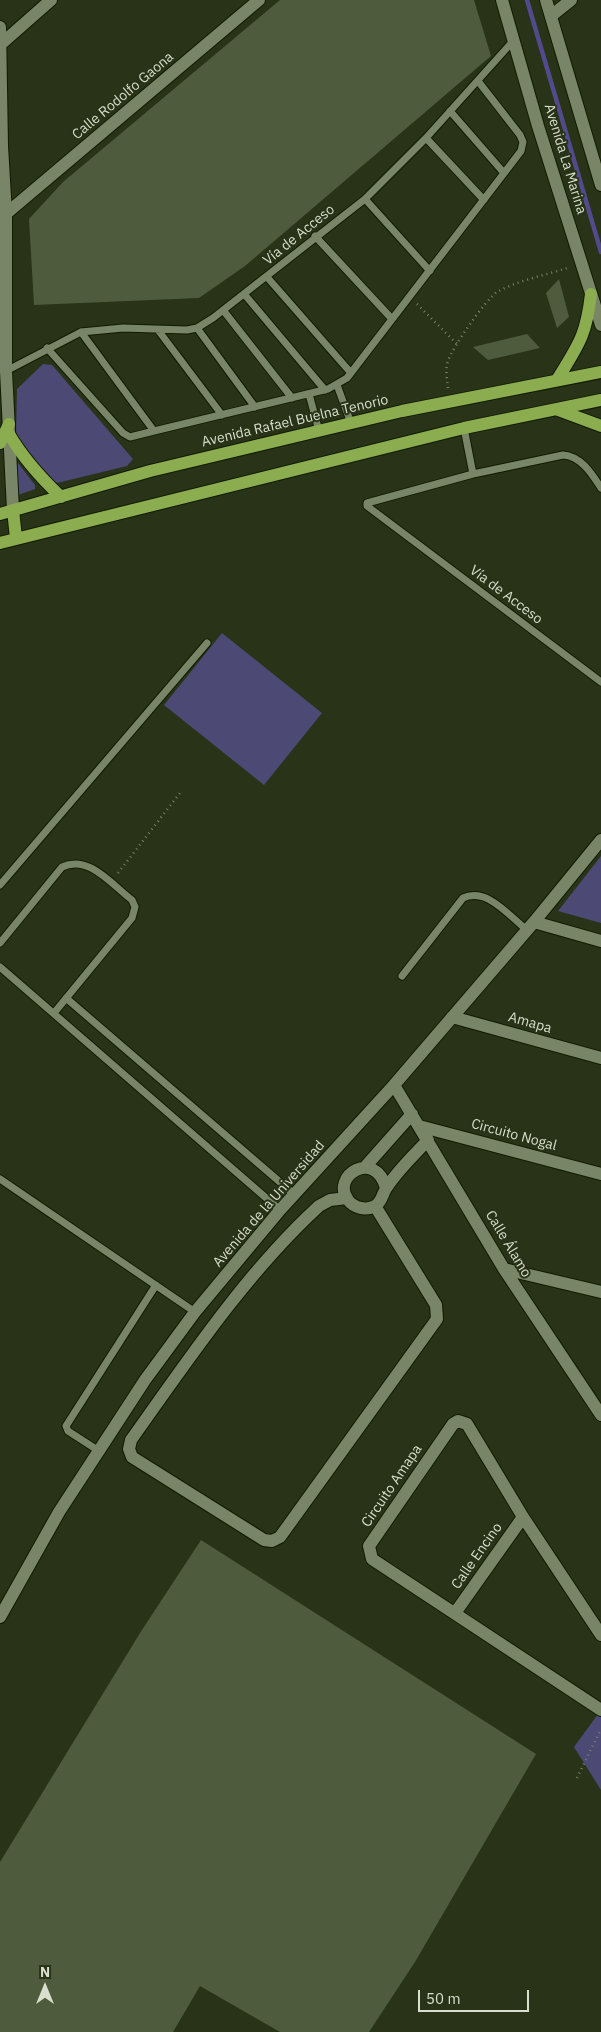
<!DOCTYPE html>
<html>
<head>
<meta charset="utf-8">
<style>
	body { margin:0 }
	#map { position:relative; width:601px; height:2032px; overflow:hidden; background:#283317; font-family:"IBM Plex Sans",sans-serif }
	canvas { display:block }
	.north { position:absolute; left:20px; top:1962px; width:50px; height:50px; -webkit-text-stroke:4px #283317; paint-order:stroke; rotate:0deg; font-size:14px; font-weight:700; line-height:20px; text-align:center; color:#d8dfce }
	.north::after { content:''; display:block; margin:auto; width:18px; height:22px; background:#d8dfce; clip-path:polygon(50% 0,100% 100%,50% 72%,0 100%) }
	.scale { position:absolute; left:418px; top:1990px; width:111px; height:22px; box-sizing:border-box; border:2px solid #d8dfce; border-top:0; padding-left:6px; font-size:15px; line-height:18px; white-space:nowrap; color:#d8dfce; -webkit-text-stroke:4px #283317; paint-order:stroke }
</style>
</head>
<body>
<div id="map">
<canvas width="601" height="2032"></canvas>
<div class="north">N</div>
<div class="scale">50 m</div>
</div>
<script>
const ctx = document.querySelector('canvas').getContext('2d');
ctx.lineJoin = 'round';
function fill(path, color) {
  ctx.fillStyle = color;
  ctx.fill(path, 'evenodd');
}
function strokePath(path, color, width, dash) {
  ctx.strokeStyle = color;
  ctx.lineWidth = width;
  ctx.lineCap = dash ? 'butt' : 'round';
  ctx.setLineDash(dash || []);
  ctx.stroke(path);
}
function label(font, color, halo, rows, align = 'center') {
  ctx.font = font + ' "IBM Plex Sans",sans-serif';
  ctx.lineWidth = 4;
  ctx.setLineDash([]);
  ctx.textBaseline = 'middle';
  ctx.strokeStyle = halo;
  ctx.fillStyle = color;
  for (const [text, x, y, turn = 0] of rows) {
    ctx.save();
    ctx.translate(x, y);
    ctx.rotate((+turn || 0) * Math.PI / 180);
    ctx.textAlign = isNaN(turn) ? turn : align;
    if (halo) ctx.strokeText(text, 0, 0);
    ctx.fillText(text, 0, 0);
    ctx.restore();
  }
}
const green = new Path2D(`
	M43 364 52 365 133 459 127 466 57 483 41 475 16 434 17 389Z
	M18 463 35 485V489L18 495Z
	M222 633 322 713 264 785 164 705Z
	M601 856V923L558 911Z
	M601 1710V1790L574 1747Z`);
const stream = new Path2D(`
	M527 0 601 252`);
const building = new Path2D(`
	M280 0H474L491 56 245 266 199 298 34 305 29 219 63 182Z
	M559 279 569 317 557 328 546 293Z
	M527 334 540 348 488 360 473 347Z
	M201 1540 536 1754 415 1962 369 2032H280L200 1986 173 2032H0V1862L140 1633Z`);
const path = new Path2D(`
	M417 304 457 344
	M448 388C447 379 445 370 448 361 452 348 486 299 497 292 518 280 547 275 570 267
	M118 873 180 793
	M577 1778 601 1729`);
const lane = new Path2D(`
	M450 111 504 173
	M426 138 484 200
	M365 199 430 271
	M315 236 392 319
	M267 277 351 373
	M245 295 325 390
	M223 310 292 398
	M197 328 255 407
	M158 330 222 415
	M47 348 123 433 130 437 154 431 81 332
	M6 371 81 332 123 328 187 330 197 328 213 318 365 199 426 138 514 40
	M337 385 351 423
	M309 394 319 431
	M464 428 473 474
	M154 431 328 389 347 378 521 151 523 142 520 135 478 81
	M601 488C592 474 581 456 563 455L473 474 367 503V506L601 682
	M0 885 207 643
	M0 943 62 867C89 854 112 885 132 900L135 907 132 918 54 1013
	M0 967 280 1210
	M402 976 463 898C487 887 509 916 527 930
	M66 998 295 1195
	M0 1179 195 1312
	M99 1451 68 1431 66 1426 156 1285`);
const street = new Path2D(`
	M551 16 571 0
	M0 27 2 146 6 214V371L13 510
	M1 44 51 0
	M1 218 259 0
	M534 922 601 941
	M452 1017 601 1058
	M394 1085 504 1269 601 1415
	M419 1126 601 1174
	M365 1167 412 1114
	M386 1188C375 1148 330 1176 348 1200 354 1208 366 1211 375 1206 383 1201 382 1193 387 1187 398 1170 414 1155 428 1140
	M347 1198 330 1200 319 1206C246 1273 188 1360 131 1440L129 1449 132 1457 264 1540 272 1541 280 1537 437 1319 436 1305 375 1206
	M504 1269 601 1292
	M455 1613 523 1517
	M0 1617 59 1512 145 1380 195 1312 280 1210 394 1085 534 922 601 840
	M601 1635 523 1517 467 1424 458 1421 453 1424 369 1546 372 1559 601 1710`);
const secondary = new Path2D(`
	M502 0 538 126 601 325
	M546 0 601 185`);
const primary = new Path2D(`
	M557 380C579 344 586 336 591 294
	M558 410 601 426
	M9 434C23 458 41 478 61 497
	M0 443 9 424
	M13 510 16 538
	M0 514 150 471 402 411 601 372
	M0 543 464 428 601 400`);
const streetNames = [
	["Calle Rodolfo Gaona",123,96,-40],
	["Avenida La Marina",565,159,73],
	["Vía de Acceso",299,235,-39],
	["Avenida Rafael Buelna Tenorio",295,421,-13],
	["Vía de Acceso",506,595,37],
	["Amapa",530,1023,16],
	["Circuito Nogal",514,1135,15],
	["Avenida de la Universidad",269,1204,-49],
	["Calle Álamo",508,1244,59],
	["Circuito Amapa",392,1486,-56],
	["Calle Encino",477,1556,-55]
];
fill(green, '#4c4975');
strokePath(stream, '#524a8b', 4.5);
fill(building, '#4e5b3d');
strokePath(lane, '#111b01', 9);
strokePath(street, '#111b01', 14);
strokePath(secondary, '#111b01', 14);
strokePath(primary, '#111b01', 14);
strokePath(path, '#78816a', 2.5, [1, 4]);
strokePath(lane, '#788566', 7);
strokePath(street, '#788566', 12);
strokePath(secondary, '#788566', 12);
strokePath(primary, '#8bad50', 12);
label('14px', '#d8dfce', '#283317', streetNames);
</script>
</body>
</html>
